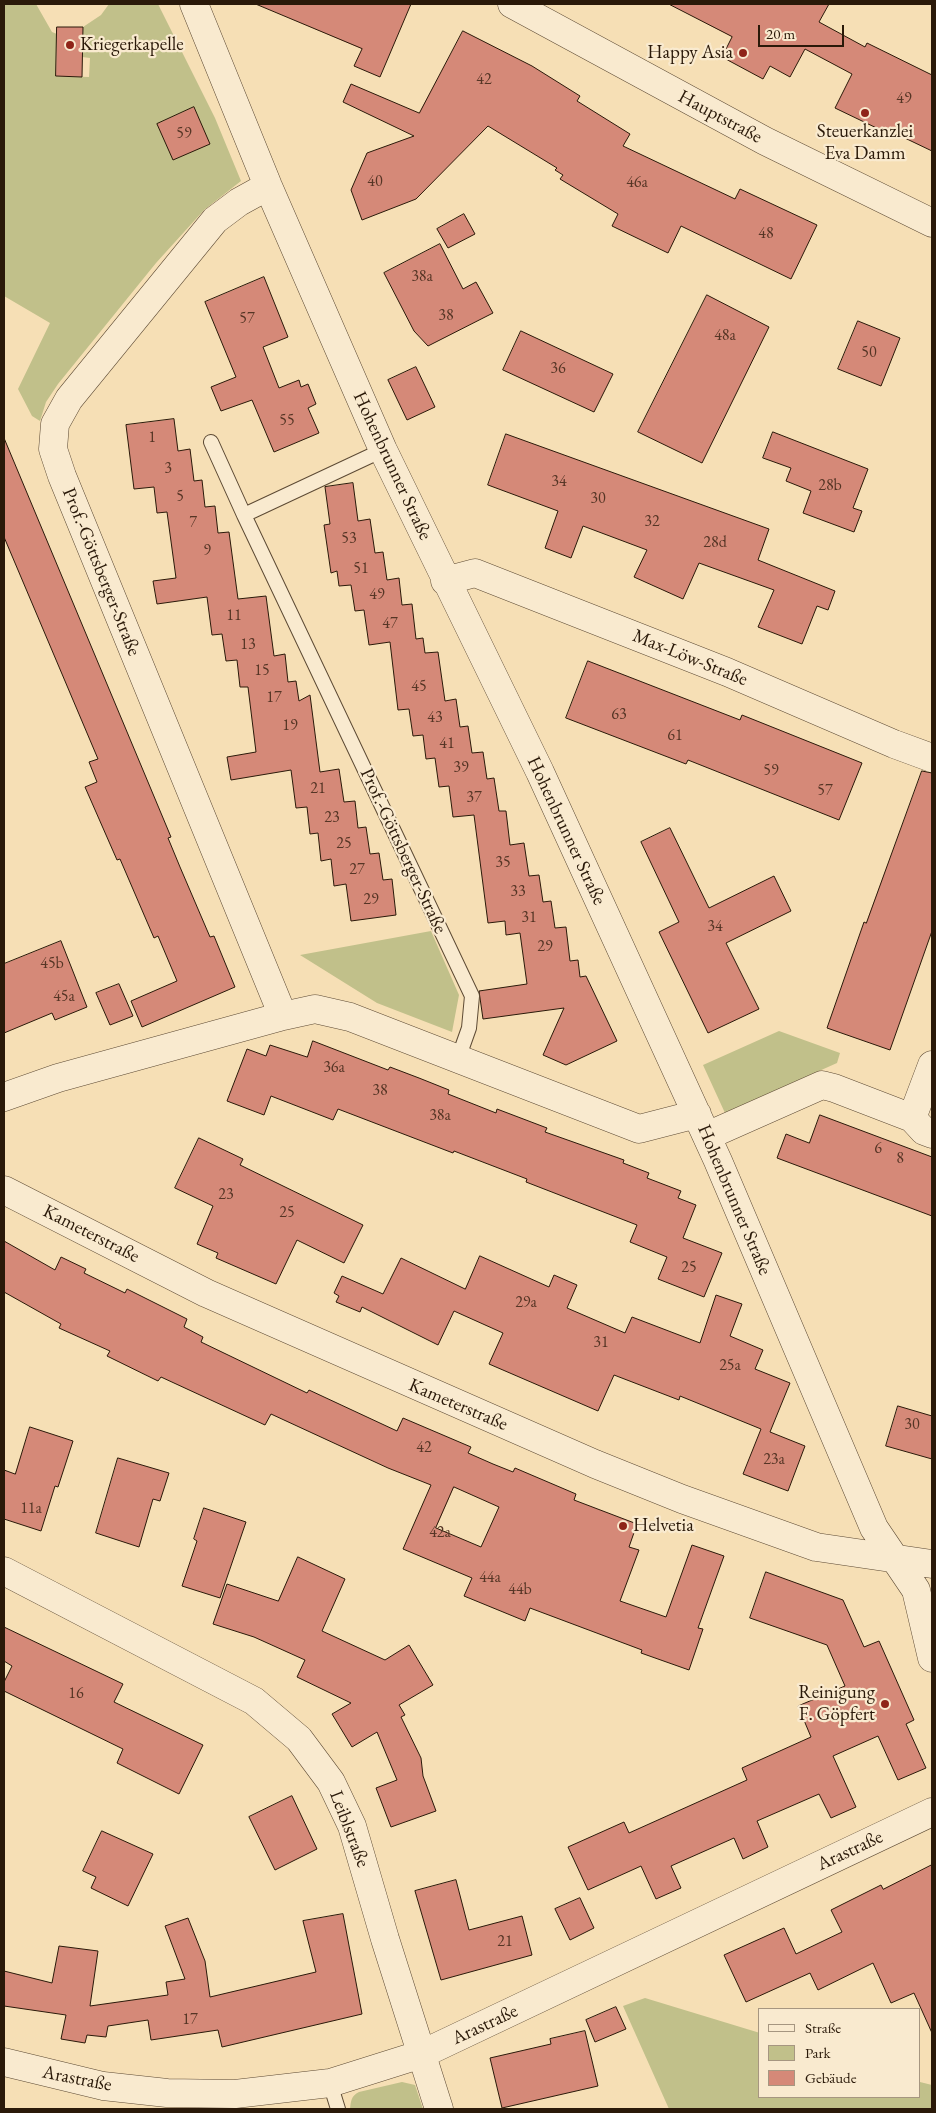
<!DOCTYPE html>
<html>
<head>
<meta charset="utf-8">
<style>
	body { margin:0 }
	#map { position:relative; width:936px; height:2113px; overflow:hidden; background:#f6dfb5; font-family:"EB Garamond",serif }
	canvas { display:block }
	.frame { position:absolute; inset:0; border:5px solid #2a1909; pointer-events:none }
	.legend { position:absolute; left:758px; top:2008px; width:162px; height:90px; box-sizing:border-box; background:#f9eacf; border:1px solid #a69680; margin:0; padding:6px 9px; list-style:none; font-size:15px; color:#2a1909 }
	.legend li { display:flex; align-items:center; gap:10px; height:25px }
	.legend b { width:25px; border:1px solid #a69680 }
	.scale { position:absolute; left:758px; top:25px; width:86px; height:22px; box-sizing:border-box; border:2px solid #2a1909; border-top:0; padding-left:6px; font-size:15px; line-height:18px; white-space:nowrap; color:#2a1909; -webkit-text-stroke:4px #f9eacf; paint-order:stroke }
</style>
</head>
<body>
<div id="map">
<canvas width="936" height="2113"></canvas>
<div class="frame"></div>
<ul class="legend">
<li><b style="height:6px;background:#f9eacf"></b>Straße</li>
<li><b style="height:14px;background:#c1c08a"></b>Park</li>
<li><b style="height:14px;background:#d58978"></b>Gebäude</li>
</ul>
<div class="scale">20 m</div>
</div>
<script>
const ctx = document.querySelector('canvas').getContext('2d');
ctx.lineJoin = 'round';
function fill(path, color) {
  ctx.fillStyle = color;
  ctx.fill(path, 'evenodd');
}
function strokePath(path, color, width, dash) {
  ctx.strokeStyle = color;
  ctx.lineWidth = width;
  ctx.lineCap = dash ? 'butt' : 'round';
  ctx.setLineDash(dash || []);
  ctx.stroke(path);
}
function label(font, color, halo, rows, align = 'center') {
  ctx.font = font + ' "EB Garamond",serif';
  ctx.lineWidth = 4.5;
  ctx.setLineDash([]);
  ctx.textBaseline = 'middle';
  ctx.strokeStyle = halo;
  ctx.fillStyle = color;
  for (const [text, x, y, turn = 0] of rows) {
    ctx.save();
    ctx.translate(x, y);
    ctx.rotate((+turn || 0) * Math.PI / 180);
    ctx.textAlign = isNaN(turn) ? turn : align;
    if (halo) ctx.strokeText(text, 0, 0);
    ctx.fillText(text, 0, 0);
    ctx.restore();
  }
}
const green = new Path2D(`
	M4 4H36L52 32 57 34 56 76 89 77 90 58 82 57 83 27 101 15 109 4H158L215 118 241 181 204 210 156 263 58 384 46 402 40 421 32 416 18 389 50 323 4 296Z
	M431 931 459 995 452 1032 377 1003 300 955Z
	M779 1031 840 1053 837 1063 725 1113 703 1065Z
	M645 1998 760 2033V2097H920V2082L932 2085V2109H669L623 2006Z
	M402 2082 415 2085 423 2109H350C351 2101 351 2096 359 2092Z`);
const building = new Path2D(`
	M256 4H411L380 77 354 66 362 49Z
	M669 4H829L819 22 865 47 867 43 932 75V151L888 130 887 133 835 108 852 74 805 49 790 77 770 66 763 79 722 57 732 37Z
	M57 27H83L82 77 56 76Z
	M463 31 532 66 580 96 577 101 630 134 623 146 735 199 740 189 817 225 791 279 681 226 668 253 612 226 618 214 560 179 563 175 555 170 557 168 488 126 416 199 362 220 351 190 367 153 414 136 343 102 351 84 419 113Z
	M194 107 210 144 173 160 157 124Z
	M464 214 475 234 448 248 437 229Z
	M440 244 463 289 476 282 493 313 428 346 414 331 384 273Z
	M264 277 288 337 263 347 279 388 299 380 301 387 308 384 316 404 308 408 319 433 274 452 252 400 221 411 211 387 236 377 205 302Z
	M707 295 769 327 702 463 638 432Z
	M858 321 900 338 881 386 838 369Z
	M521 331 613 374 594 412 503 370Z
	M416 367 435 407 407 420 388 380Z
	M174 419 178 451 190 449 194 481 202 480 205 507 215 506 218 533 229 532 238 599 266 596 274 656 285 654 288 682 296 681 299 701 310 695 320 772 339 769 344 802 355 801 358 828 366 827 370 854 379 853 383 880 392 879 396 915 351 921 346 884 334 886 331 859 321 861 318 833 310 834 307 807 296 808 291 770 231 780 227 757 256 752 248 687H240L237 660 226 661 222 634 212 635 207 597 157 604 153 581 176 578 167 512 157 513 154 487 134 489 126 425Z
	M773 432 868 469 853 508 862 511 854 532 803 513 811 491 786 481 791 468 763 458Z
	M506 434 769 529 758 560 835 591 828 610 817 606 802 644 758 627 774 590 699 563 683 599 634 577 647 550 583 526 571 558 545 548 558 511 488 485Z
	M4 438 171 837 168 838 180 867 210 937 214 936 235 987 142 1027 131 1001 177 981 158 936 154 938 120 859 117 860 85 787 97 782 89 762 98 759 4 537Z
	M353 483 358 521 370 519 375 553 383 552 387 580 399 578 402 605 412 604 416 639 423 638 425 653 438 652 445 701 456 699 460 727 468 726 472 753 483 752 487 779 494 778 499 811H506L510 845 524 843 529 876 539 875 543 902 551 901 555 928 566 927 570 961 578 960 580 977 586 976 617 1041 566 1065 543 1055 564 1008 483 1019 479 991 527 984 520 933 506 935 505 921 488 923 474 815 453 817 449 786 439 787 435 758 426 759 423 735 413 736 409 709 398 710 390 642 369 645 364 610 355 611 351 585 339 586 337 571 331 573 324 525 330 524 325 487Z
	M588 661 740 720 742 715 862 763 839 820 688 760 686 764 566 718Z
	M922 771 932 773V931L890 1050 827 1028 864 922 866 923Z
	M670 828 709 908 774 876 791 911 726 943 759 1009 708 1033 659 932 679 922 641 842Z
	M61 941 87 1007 55 1020 52 1013 4 1033V964Z
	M119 984 133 1016 110 1025 96 993Z
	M313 1041 388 1070 390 1067 419 1078 449 1090 448 1094 496 1113 497 1109 547 1128 545 1132 624 1160 623 1163 649 1173 647 1178 681 1191 678 1198 696 1205 683 1238 722 1253 704 1297 658 1279 667 1257 630 1242 637 1225 526 1182 527 1179 454 1151 453 1153 338 1109 333 1120 271 1096 264 1115 227 1101 247 1049 266 1056 270 1045 307 1057Z
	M820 1115 932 1157V1216L777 1158 786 1134 809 1143Z
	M199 1138 243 1159 240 1165 363 1225 344 1263 297 1240 276 1284 216 1258 218 1253 197 1244 213 1206 175 1188Z
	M4 1241 55 1270 61 1257 86 1269 84 1273 125 1293 127 1289 187 1319 184 1327 203 1337 201 1342 307 1393 309 1390 397 1431 403 1418 471 1447 468 1453 493 1464 513 1472 515 1468 576 1494 574 1500 637 1524 629 1547 639 1550 620 1601 666 1617 692 1545 724 1556 698 1628 703 1629 689 1670 641 1653 642 1650 530 1608 525 1621 464 1596 472 1578 403 1549 431 1485 388 1468 271 1414 265 1425 161 1377 158 1381 107 1356 110 1351 59 1328 61 1324 4 1292ZM454 1487 499 1507 481 1547 436 1528Z
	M480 1256 549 1287 554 1275 577 1285 567 1308 625 1333 632 1317 700 1343 716 1295 742 1304 730 1336 763 1350 755 1369 790 1383 770 1432 805 1446 788 1491 743 1474 761 1429 680 1396 679 1400 614 1375 598 1411 489 1364 503 1333 454 1311 438 1345 362 1307 360 1312 336 1302 339 1296 334 1293 342 1276 383 1294 401 1258 465 1289Z
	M898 1406 932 1416V1459L886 1446Z
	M30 1427 73 1441 58 1487 55 1486 41 1531 4 1519V1470L15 1474Z
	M118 1458 169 1473 160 1501 153 1499 139 1547 96 1533Z
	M204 1508 246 1522 220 1598 182 1586 197 1541 194 1539Z
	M298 1557 345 1579 322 1631 385 1660 409 1645 433 1685 399 1705 405 1715 401 1717 421 1758 423 1776 436 1811 391 1827 376 1788 397 1780 377 1732 352 1747 332 1714 351 1703 297 1677 305 1660 254 1637 213 1624 227 1584 278 1601Z
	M766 1572 843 1600 864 1647 879 1641 914 1720 906 1724 926 1768 898 1780 878 1736 833 1756 856 1807 831 1818 819 1794 757 1821 768 1847 743 1859 734 1838 671 1866 681 1888 656 1899 641 1866 588 1890 568 1847 624 1822 629 1833 747 1780 742 1768 811 1737 798 1706 845 1686 827 1645 750 1618Z
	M4 1627 123 1684 114 1702 203 1745 179 1794 117 1763 123 1749 4 1691V1682L12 1666 4 1661Z
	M292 1796 317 1849 275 1870 249 1817Z
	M102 1831 153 1854 128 1906 91 1888 96 1877 83 1871Z
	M932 1865V2033L914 1993 891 2003 873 1963 818 1990 810 1973 746 2002 724 1955 784 1928 796 1954 842 1932 831 1910 881 1885 883 1889Z
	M456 1880 469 1930 522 1916 532 1955 441 1980 415 1891Z
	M580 1898 594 1928 570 1940 555 1909Z
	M343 1914 362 2014 222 2047 218 2030 151 2040 148 2020 108 2026 106 2037 87 2035 85 2043 61 2039 66 2015 4 2006V1971L52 1983 59 1946 98 1951 90 2006 168 1995 166 1982 185 1979 165 1926 188 1918 205 1961 210 1997 316 1972 303 1921Z
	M616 2007 626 2029 595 2042 586 2020Z
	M585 2031 598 2086 502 2108 490 2058 551 2044 550 2039Z`);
const service = new Path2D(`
	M211 442 244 515
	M383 450 244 515 472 996 469 1028 458 1059
	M330 2083 338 2109`);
const minor = new Path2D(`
	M194 4 268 186 383 450 540 772 718 1161 874 1528 916 1590 932 1658
	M268 186 239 202 215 220 69 399 55 424 53 449 62 476 283 1016 315 1009 350 1017 639 1129 697 1114
	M445 581 475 573 727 672 894 744 932 758
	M4 1097 58 1078 283 1016
	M912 1118 932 1065
	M707 1136 822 1085 834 1088 912 1118 924 1131 932 1134
	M4 1190 206 1293 595 1464 682 1499 816 1547 932 1564
	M4 1571 254 1701 299 1739 331 1782 352 1826 385 1939 439 2109
	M4 2062 103 2086 167 2093 235 2094 330 2083 422 2054 932 1812`);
const tertiary = new Path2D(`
	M512 4 765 141 932 223`);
const markers = [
	[70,45,5,"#8f2418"],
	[743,53,5,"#8f2418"],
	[865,113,5,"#8f2418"],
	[623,1526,5,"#8f2418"],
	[885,1704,5,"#8f2418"]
];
const numberNames = [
	["42",484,80],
	["49",904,99],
	["59",184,134],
	["40",375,182],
	["46a",637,183],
	["48",766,234],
	["38a",422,277],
	["38",446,316],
	["57",247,319],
	["48a",725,336],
	["50",869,353],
	["36",558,369],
	["55",287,421],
	["1",152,438],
	["3",168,469],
	["34",559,482],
	["28b",830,486],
	["5",180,497],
	["30",598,499],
	["32",652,522],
	["7",193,523],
	["53",349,539],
	["28d",715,543],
	["9",207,551],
	["51",361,569],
	["49",377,595],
	["11",234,616],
	["47",390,624],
	["13",248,645],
	["15",262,671],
	["45",419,687],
	["17",274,698],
	["63",619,715],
	["43",435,718],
	["19",290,726],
	["61",675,736],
	["41",447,744],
	["39",461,768],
	["59",771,771],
	["21",318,789],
	["57",825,791],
	["37",474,798],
	["23",332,818],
	["25",344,844],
	["35",503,863],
	["27",357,870],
	["33",518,892],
	["29",371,900],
	["31",529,918],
	["34",715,927],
	["29",545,947],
	["45b",52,964],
	["45a",64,997],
	["36a",334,1068],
	["38",380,1091],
	["38a",440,1116],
	["6",878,1149],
	["8",900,1159],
	["23",226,1195],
	["25",287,1213],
	["25",689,1268],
	["29a",526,1303],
	["31",601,1343],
	["25a",730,1366],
	["30",912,1425],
	["42",424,1448],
	["23a",774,1460],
	["11a",31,1509],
	["42a",440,1533],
	["44a",490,1578],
	["44b",520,1590],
	["16",76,1694],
	["21",505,1942],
	["17",190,2020]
];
const poiNames = [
	["Kriegerkapelle",80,45],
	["Happy Asia",733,53,"right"],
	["Steuerkanzlei",865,132,"center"],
	["Eva Damm",865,154,"center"],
	["Helvetia",633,1526],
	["Reinigung",875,1693,"right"],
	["F. Göpfert",875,1715,"right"]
];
const streetNames = [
	["Hauptstraße",720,117,28],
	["Hohenbrunner Straße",392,466,65],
	["Prof.-Göttsberger-Straße",101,572,68],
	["Max-Löw-Straße",690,658,22],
	["Hohenbrunner Straße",566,831,65],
	["Prof.-Göttsberger-Straße",403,851,65],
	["Hohenbrunner Straße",734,1200,67],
	["Kameterstraße",91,1234,27],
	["Kameterstraße",458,1405,23],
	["Leiblstraße",349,1829,69],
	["Arastraße",850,1851,-25],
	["Arastraße",485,2025,-25],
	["Arastraße",77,2079,11]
];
fill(green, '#c1c08a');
fill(building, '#d58978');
strokePath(building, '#2a1909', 1);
strokePath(service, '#5d4a34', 16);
strokePath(minor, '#5d4a34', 29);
strokePath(tertiary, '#5d4a34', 29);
strokePath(service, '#f9eacf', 14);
strokePath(minor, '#f9eacf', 28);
strokePath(tertiary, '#f9eacf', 28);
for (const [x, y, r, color] of markers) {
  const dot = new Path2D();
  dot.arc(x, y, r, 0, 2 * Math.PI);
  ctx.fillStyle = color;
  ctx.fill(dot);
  strokePath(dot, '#f9eacf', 2);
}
label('16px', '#553525', null, numberNames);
label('19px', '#2a1909', '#f9eacf', poiNames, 'left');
label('19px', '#2a1909', '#f9eacf', streetNames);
</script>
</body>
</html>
